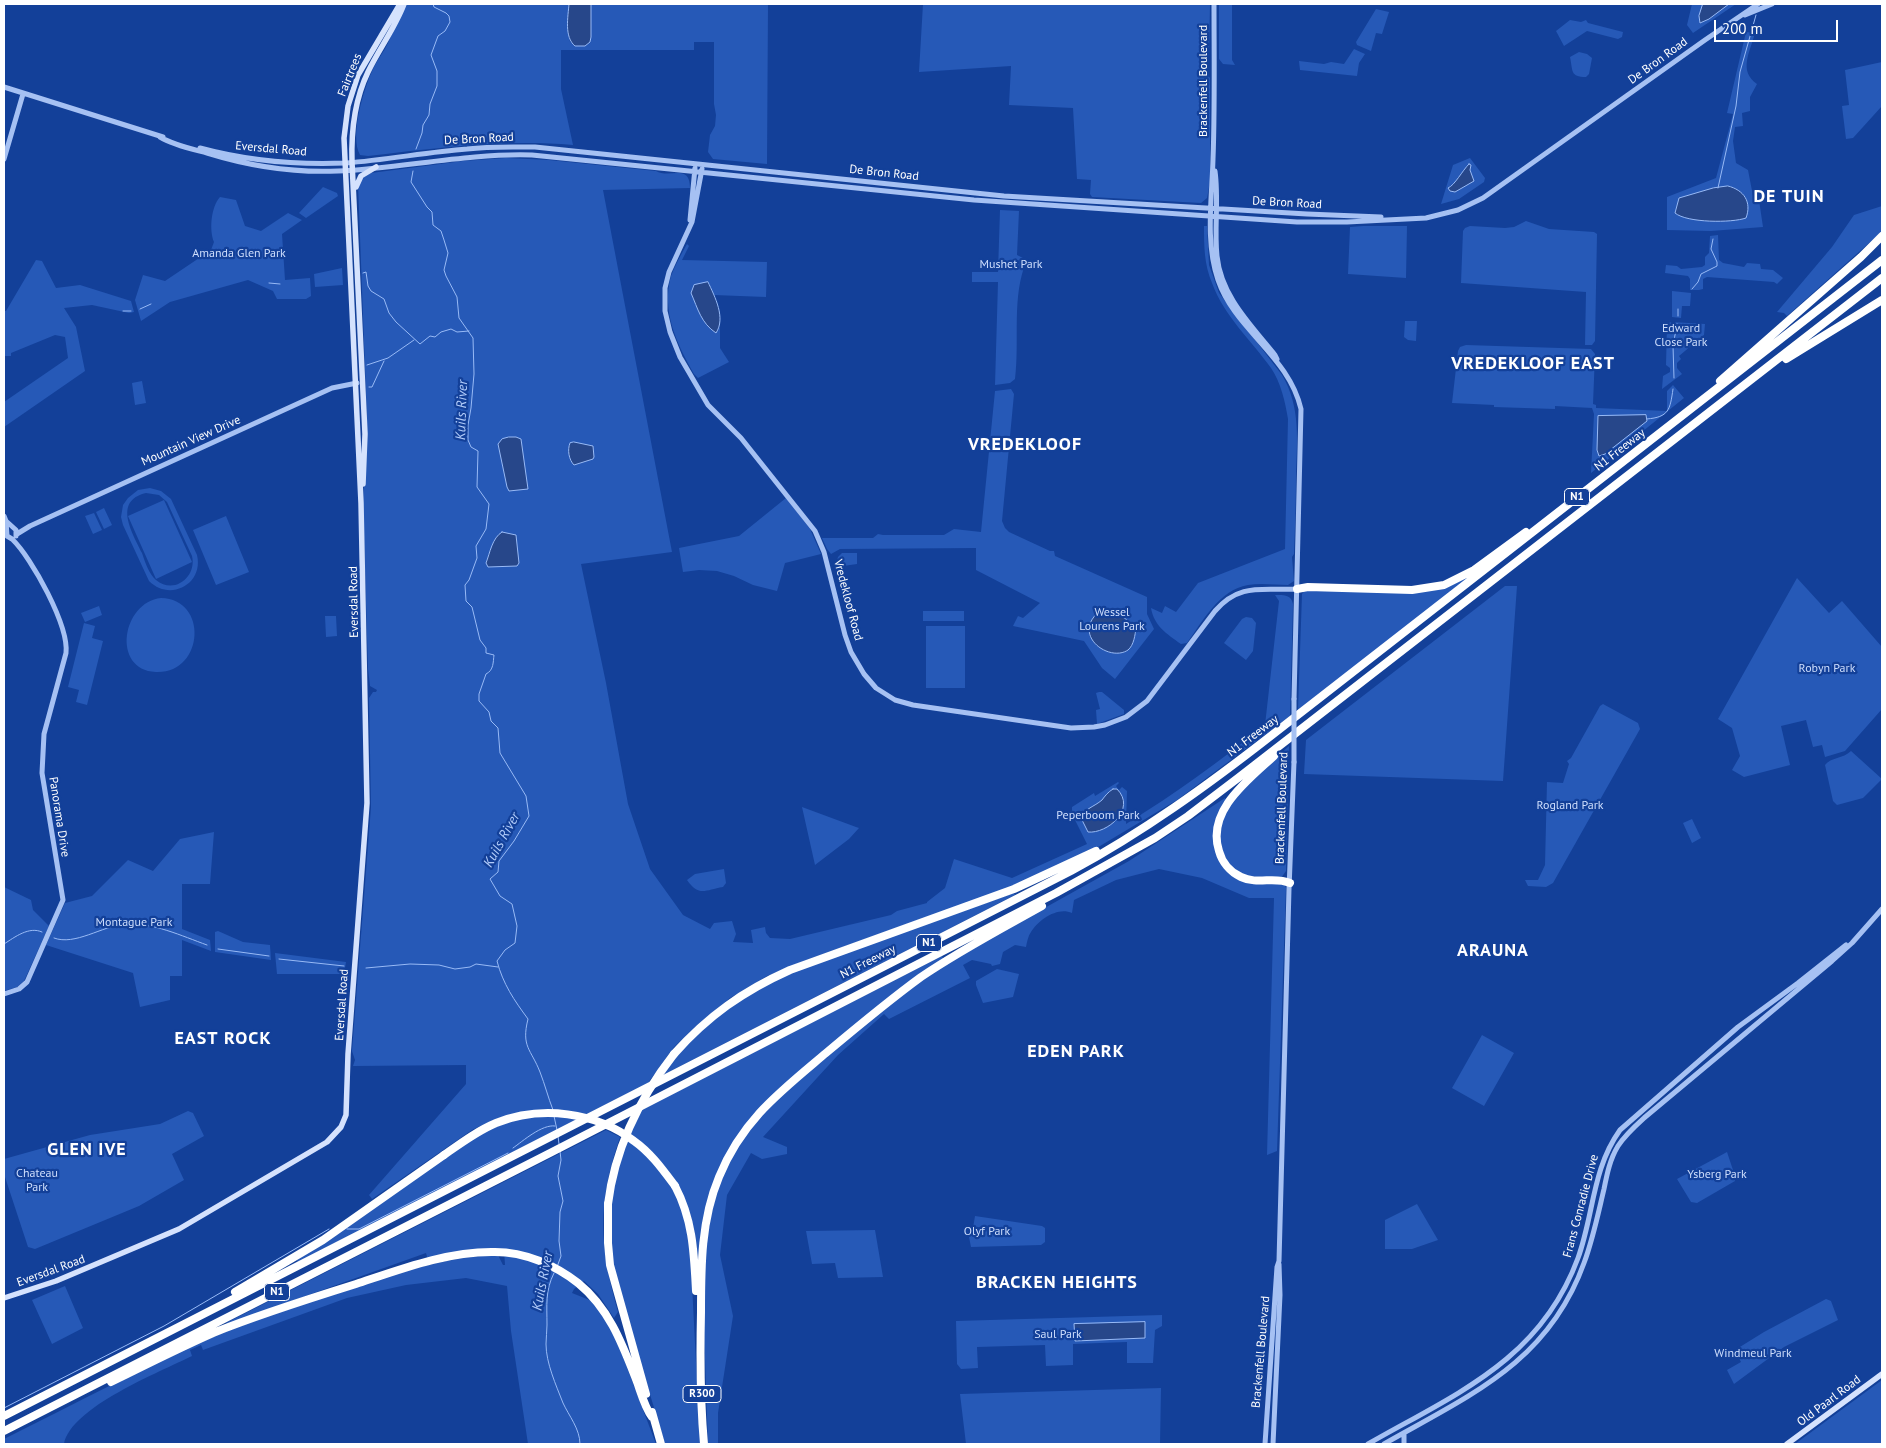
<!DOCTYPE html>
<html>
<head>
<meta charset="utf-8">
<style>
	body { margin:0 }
	#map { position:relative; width:1886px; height:1448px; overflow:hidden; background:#134099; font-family:"PT Sans",sans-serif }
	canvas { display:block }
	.frame { position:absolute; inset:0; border:5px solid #fff; pointer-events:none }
	.scale { position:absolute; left:1714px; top:20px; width:124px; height:22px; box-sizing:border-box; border:2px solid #fff; border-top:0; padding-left:6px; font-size:15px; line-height:18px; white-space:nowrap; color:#fff; -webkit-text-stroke:4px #134099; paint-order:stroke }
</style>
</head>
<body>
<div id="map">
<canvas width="1886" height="1448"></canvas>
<div class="frame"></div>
<div class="scale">200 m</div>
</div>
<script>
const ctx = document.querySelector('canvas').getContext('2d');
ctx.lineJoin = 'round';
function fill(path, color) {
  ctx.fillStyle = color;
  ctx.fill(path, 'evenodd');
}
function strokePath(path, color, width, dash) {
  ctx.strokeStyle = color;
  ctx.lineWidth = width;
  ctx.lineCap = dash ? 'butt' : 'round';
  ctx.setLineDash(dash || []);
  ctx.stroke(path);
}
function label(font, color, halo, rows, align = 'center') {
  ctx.font = font + ' "PT Sans",sans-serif';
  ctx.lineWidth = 4.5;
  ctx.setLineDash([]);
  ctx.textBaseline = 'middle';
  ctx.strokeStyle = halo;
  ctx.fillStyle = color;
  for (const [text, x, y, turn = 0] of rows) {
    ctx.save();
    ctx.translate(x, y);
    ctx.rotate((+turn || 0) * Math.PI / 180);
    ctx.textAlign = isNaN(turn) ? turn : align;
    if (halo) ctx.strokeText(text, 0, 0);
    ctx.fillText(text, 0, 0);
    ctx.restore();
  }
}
const green = new Path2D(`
	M405 4H569L568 28 570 42 585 46 590 42 591 37V4H768L767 164 713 159 708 152 710 135 715 126 716 115 714 104V42H694V50H561V89L573 145C504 139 437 148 368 156L360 155C349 136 364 88 373 69 377 60 384 52 388 43 394 30 399 17 405 4Z
	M923 4H1210L1209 59 1207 64 1202 66V71L1207 73 1210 78V182L1207 198 1201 203 1092 197 1090 194 1091 180 1077 179 1073 108 1009 105 1011 66 919 72Z
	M1219 4H1232V60L1235 65 1223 64 1219 59Z
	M1692 4H1736L1693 33 1687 25Z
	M1376 9 1389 12 1382 34 1376 33 1371 51 1357 45 1356 42Z
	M1570 20 1581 22 1586 20 1588 23 1623 32 1622 37 1618 39 1587 31 1564 46 1556 31Z
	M1746 32 1755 33C1750 52 1738 71 1757 84L1750 97V111L1742 113 1743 126 1735 127 1733 141 1736 163 1748 170 1754 201 1759 200 1763 227 1711 231 1667 230V197L1716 178 1733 114 1727 113Z
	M1354 49 1365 54 1359 63 1357 76 1300 70 1299 61 1324 64 1331 62 1344 64Z
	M1579 52 1587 54 1592 58 1589 74 1586 77C1570 77 1573 71 1570 57Z
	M1882 62V106L1853 138 1846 139 1842 106 1849 105 1845 70Z
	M506 158 549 160 656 171C669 179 690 163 690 188L603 190 672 552 581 564 606 683 628 804 650 869 683 915 710 929 714 923 732 921 736 934 733 942 753 943 751 930 765 927 766 933 770 938 790 939 891 915 897 911 927 903V902L945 888 954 859 1012 878 1087 844 1072 814V807L1094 793 1095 796 1118 782 1119 783 1116 786 1119 790 1122 787 1127 791 1126 824C1175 794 1220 761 1265 725L1279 601 1275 595C1283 595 1291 594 1293 604L1290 716 1177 800 1095 849 1005 889 806 960 767 976 730 998 696 1026 674 1047 648 1083 587 1114 560 1110H534L512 1114 493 1120 472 1130 372 1199 369 1195 466 1084V1065L353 1066 355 1060 352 1051 371 807 369 698 373 692H376L377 690 370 686 368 669 363 504 367 421 358 184 361 179 371 173 463 161Z
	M1470 158 1485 178 1484 182 1459 199 1441 204 1453 165Z
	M323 187 337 193 338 196 306 218 299 213Z
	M220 197 236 200 245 226 261 231 288 213 302 220 282 234 285 280 310 278 311 296 306 299H277L273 291 248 280 170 302 141 321 135 300 143 275 165 281 211 250 214 242C209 230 211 207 220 197Z
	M1882 206V231L1878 235 1787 316 1784 313 1777 312 1832 247 1854 215Z
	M1000 210 1019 211 1017 255 1027 260C1011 296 1020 340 1015 379L1010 383 995 385 998 282H972V272H998Z
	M1526 221 1549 229 1594 232 1597 234 1595 341 1592 345H1585L1586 292 1461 283 1463 231 1465 228 1470 226 1505 228 1514 227Z
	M1204 226H1207L1209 265 1219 293 1282 375C1301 407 1297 441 1296 476 1296 502 1295 528 1294 554L1292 557 1294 581 1288 585C1276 585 1261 583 1248 585 1219 590 1203 621 1187 643L1181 644C1167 634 1154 626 1151 608L1162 613 1165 606 1176 612 1198 583 1285 549 1288 419C1285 401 1281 383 1271 368 1251 340 1224 316 1212 283 1204 264 1204 246 1204 226Z
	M1363 226H1407L1406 278 1348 274 1350 227Z
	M1718 235 1719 260 1723 263 1744 267 1747 263 1760 264 1761 269 1773 270 1783 278 1777 284 1774 282 1707 277 1703 279V289L1699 290H1690V279L1688 276 1665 273 1666 265 1677 266 1681 269 1702 267 1705 265V257L1709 253 1710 236Z
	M687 244 689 246 682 260 767 262 766 297 714 295 708 282 716 333 720 327V348L729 362 698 378 694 374C677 344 661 311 671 276 675 265 681 255 687 244Z
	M36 260 42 261 56 288 80 285 131 301 134 312 129 313 92 305 64 308 76 327 85 371 4 427V402L68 358 65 337 55 335 11 353V356H4V311H6Z
	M342 268 343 285 315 287 314 274Z
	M1672 291 1691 293 1690 306H1682L1681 318 1672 317Z
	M1405 321H1417L1416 341 1408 340 1404 337Z
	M1672 322 1705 324 1704 335 1679 356 1681 359 1677 363V368L1682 374 1662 389 1663 376 1670 372V368L1666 365 1667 326 1668 323Z
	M1466 345 1591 349 1595 354 1593 404 1596 405V408L1667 411V391L1673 385 1684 398 1591 473 1594 414 1592 408 1555 406V409L1494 407V405L1452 403 1458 351 1460 347Z
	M142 381 146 403 135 405 132 383Z
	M1011 389 1014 394 1002 521 1005 528 1009 532 1050 551H1054L1055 556 1147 597V614L1154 629 1115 679 1102 668 1084 641 1013 626 1018 616 1023 618 1040 603 976 570V548L840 549 831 554 827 549 822 538H873L878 534 883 535H944L954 529 981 532 995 391Z
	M150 488 161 491 171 499 197 555C204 584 170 602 149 581L123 525 121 517 123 505 128 498 138 490ZM146 493 159 495 167 502 192 556C197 577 174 595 156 580 149 574 145 562 142 553 133 534 112 501 146 493Z
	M786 498 810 529 821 554 785 563 777 591 753 585 734 576 717 571 699 570 683 572 679 548 739 536Z
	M164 500 192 562 156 579 128 516Z
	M104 508 112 525 104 529 96 512Z
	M94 513 102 530 93 534 85 516Z
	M226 516 249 572 216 585 193 530Z
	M842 553H857V564L843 566V569L839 567 837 561 838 557Z
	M1472 575 1298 710 1302 594 1305 590 1412 592Z
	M1797 578 1829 613 1842 601 1882 647V709L1845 751 1825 757 1822 745 1813 747 1806 720 1781 726 1790 765 1744 777 1732 770 1740 756 1732 728 1718 719Z
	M1505 586H1517L1503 781 1304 774 1306 740Z
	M161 598C209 599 204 674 156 672 111 670 122 602 161 598Z
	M99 606 102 615 85 622 81 613Z
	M923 611H964V621H923Z
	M325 616H336L337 636 326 637Z
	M1246 617 1252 618 1256 623 1253 651 1246 660 1224 643 1242 619Z
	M84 623 95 626 92 638 103 641 87 705 76 702 79 690 68 687Z
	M926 626H965V688H926Z
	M1099 692H1102L1124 710V714L1097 724 1096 710 1100 709 1096 693Z
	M1603 704 1638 723 1640 729 1553 883 1546 887 1528 886 1525 880H1538L1545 865 1547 782 1563 783 1569 764 1567 761 1571 758 1600 706Z
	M1289 746 1286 871 1281 878 1245 876 1228 865 1218 840 1223 815 1242 789Z
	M1851 751 1882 779 1863 798 1837 805 1833 801 1825 765C1831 757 1843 759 1851 751Z
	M1225 798 1227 801 1215 835 1234 875 1284 883 1286 888 1277 1151 1267 1155 1274 898H1249L1202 878 1159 869 1116 880 1074 900 1072 913C1058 906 1038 920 1031 932 1028 936 1027 942 1026 947L1015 945 1003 952 1000 964 992 966 991 964 972 960 963 965 970 978 889 1019 884 1014 838 1055 763 1137 787 1147V1154L762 1159 751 1153 727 1195 720 1255 733 1316 718 1413V1444H708L703 1301 705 1254 713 1202 723 1173 737 1146 768 1107 873 1017 913 987 947 964 1005 930 1129 861Z
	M802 807 856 827 859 828 849 839 815 865Z
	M1692 819 1701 838 1692 843 1683 823Z
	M214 832 210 884H182V929L210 940 211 951 182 940V976H170V1000L140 1007 133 973 46 945 65 903 92 896 128 860 153 871 180 839Z
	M724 869 726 883 723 887C705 890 699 897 687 880L695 874Z
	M4 887 31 900 33 910 49 926 24 981 17 987 4 991Z
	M1014 893 1015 895 661 1076 690 1040 732 1005 770 982 808 966Z
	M218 931 243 942 270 945 271 960 215 952V932Z
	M275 953 346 962 344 974H277Z
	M942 956 944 961 798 1074 726 1156 700 1260H698C694 1204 675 1166 629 1133L639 1111Z
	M997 969 1019 974 1013 997 983 1003 976 985V981Z
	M1482 1035 1514 1053 1484 1106 1452 1088Z
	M188 1111 193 1113 204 1136 172 1154 184 1180 139 1206 35 1249 28 1247 4 1174V1159L90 1135 160 1124Z
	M555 1116 577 1119 298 1262 297 1260 465 1144 490 1129 522 1118Z
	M606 1130 620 1137C597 1205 599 1244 618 1312L614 1318 598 1294 584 1281 574 1289 572 1293 592 1301 606 1319 617 1341 656 1444H528L511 1331 507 1286 466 1278 406 1285 347 1298 203 1350 201 1345 190 1350 192 1356C160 1372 71 1407 64 1444H4V1439C77 1403 150 1363 225 1332 264 1316 304 1304 343 1291 394 1274 444 1257 498 1255L503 1265H505L504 1250 428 1260 426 1253 227 1324 226 1323Z
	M627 1139 641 1150 669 1182 681 1204 690 1245 699 1422 702 1444H665L616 1282 611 1260V1193Z
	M1727 1152 1735 1176V1181L1697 1203 1691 1202 1677 1179Z
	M1417 1204 1438 1240 1412 1249H1385V1220Z
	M975 1216 1042 1226 1045 1228V1242L1041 1245 971 1247 967 1227 973 1228Z
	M875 1230 883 1277 838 1278 835 1263 812 1264 806 1231Z
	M65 1286 83 1328 52 1344 32 1300Z
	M1826 1299 1831 1301 1838 1320 1784 1347 1734 1384 1727 1370 1741 1362 1735 1350 1764 1332Z
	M1162 1315V1326L1155 1330 1153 1363H1127V1342L1073 1344V1365L1046 1366 1045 1345 977 1347 978 1368 961 1369 957 1364 956 1321Z
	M1882 1380V1444H1795Z
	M1161 1388 1160 1444H966L960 1394Z`);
const water = new Path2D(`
	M569 4H591V37L590 42 585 46H575C564 37 568 17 569 4Z
	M1703 4H1729L1709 19 1700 23 1699 16Z
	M1469 164 1471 165 1470 170 1474 181 1455 192 1450 191 1448 188C1455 185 1462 171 1469 164Z
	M1728 186C1744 190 1752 202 1746 218 1732 223 1687 223 1675 213L1679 198 1713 188Z
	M708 282C715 297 726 318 716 333 701 323 698 309 691 293L694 285Z
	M1646 415 1647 421 1605 454 1599 456 1597 450 1598 416Z
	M509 437H516L521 439 528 489 509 491 507 487 498 444 502 439Z
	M574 442 593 446 594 457 593 459 574 465C569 460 567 450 570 443Z
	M502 532 516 535 519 563 517 566 488 567 486 563C490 553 492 538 502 532Z
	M1101 610C1116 611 1126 618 1136 628 1135 635 1134 645 1128 650 1109 663 1069 634 1101 610Z
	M1113 789H1117C1137 809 1107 834 1088 832L1081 818C1085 808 1094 807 1102 800 1105 796 1108 792 1113 789Z
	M1145 1322V1338L1075 1341 1074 1324Z`);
const stream = new Path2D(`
	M416 149 422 133 423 125 429 115 430 104 437 86V71L431 55 438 36 445 31 450 22 449 16 446 13 434 7 433 4
	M413 171 411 182 427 207 432 212 433 225 441 231 444 240 448 253 444 270 446 276 457 297 459 318 473 338 474 374 471 408 468 425V440L471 447 478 451 477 487 489 504 486 529 476 546 477 558 469 580 465 585 466 601 472 607 480 640 486 648V653L494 655C493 662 494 670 486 674L479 694V701L489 712 491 721 498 728 500 753 526 796 529 816 514 841 499 861 498 872 490 879 500 896 512 904 517 926 515 943 505 950 497 961C503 984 514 1000 528 1019 521 1047 531 1049 540 1072 545 1085 548 1097 553 1110
	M1718 188 1736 106 1740 72 1756 15
	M363 273 366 272 368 286 371 291 384 299 389 313 396 322 420 344 430 336 435 337 441 332 451 329 457 332 469 331
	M269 283 280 284
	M1692 289 1698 282 1701 274 1717 266V262L1711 249 1713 239
	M140 309 151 304
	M123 311H131
	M1678 316V309
	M367 365 388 358 414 340
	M1674 378 1673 346 1677 324
	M369 387H372L384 361
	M1647 419C1669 417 1670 410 1673 389
	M54 938C75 946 102 926 125 924 152 922 182 936 207 945
	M4 944C15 937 29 926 42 932
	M218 949 269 956
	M279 959 344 966
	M366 968 410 964 439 965 455 969 470 967 476 964 498 967
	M554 1116 557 1130
	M558 1136 559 1144
	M513 1148C523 1141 542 1124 555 1126
	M347 1229H359L508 1153
	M557 1267 561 1256 559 1241 560 1212 563 1201 558 1176 561 1160 560 1151
	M554 1273C545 1291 547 1305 547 1325 547 1331 546 1338 546 1344 546 1363 556 1385 563 1403 569 1416 580 1429 580 1444
	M4 1408 164 1326 329 1229`);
const tertiary = new Path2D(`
	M1214 4C1214 56 1215 108 1213 159 1212 198 1205 242 1218 280 1235 330 1289 356 1301 409L1294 699
	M1745 15 1772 4
	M4 87 163 137
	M160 137C173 145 192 149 207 153 249 166 294 173 338 171 403 168 467 153 532 155L974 200 1297 222H1347L1426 218 1458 210 1483 198 1705 40 1758 4
	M200 148C248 161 297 165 346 163 387 160 427 152 467 149 490 146 512 147 535 147L1004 196 1307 214 1381 217
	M4 159 23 94
	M702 169 692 222 669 272 665 288V311L670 332 680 357 708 405 741 438 815 531 824 552 845 635 851 652 864 674 876 688 895 700 913 705 1071 728 1094 727 1105 725 1126 717 1147 701 1215 611C1240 582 1263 591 1297 589
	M1215 171C1219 199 1214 228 1217 256 1221 296 1251 325 1275 355L1277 359
	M690 220 695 168
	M4 516 6 521 7 536 12 539
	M6 521 16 530V536
	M17 534 30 526 332 388 357 383
	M4 994 19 989 27 982 63 900 42 773 44 734 66 653C69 626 32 558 12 539
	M1404 1433V1444
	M1265 1444 1277 1267 1279 1261 1289 889 1294 762
	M1273 1444 1280 1295 1279 1264
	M1368 1444C1455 1394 1540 1361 1578 1258 1594 1214 1592 1169 1620 1130L1738 1027 1798 983 1846 945
	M1384 1444C1470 1395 1548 1363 1584 1263 1593 1239 1598 1214 1604 1189 1607 1174 1610 1159 1618 1146 1625 1135 1634 1127 1644 1118L1832 961 1852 943 1882 909`);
const secondary = new Path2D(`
	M356 187 361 176 376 167
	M363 484 365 434 352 162C351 131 354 101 368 72 379 49 395 28 404 4
	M4 1298 56 1281 179 1229 327 1142 341 1127 346 1115 348 1054 367 803 361 503 344 138 348 106 358 75 400 4
	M1787 1444 1882 1374`);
const motorway = new Path2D(`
	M1786 359 1882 300
	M1720 381 1861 257 1882 236
	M1297 589 1308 587 1412 590 1444 585 1474 570 1526 532
	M1274 756C1248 780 1206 811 1219 851 1222 862 1230 872 1241 877 1258 885 1274 876 1290 883
	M674 1054C708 1016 743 991 790 970L1014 889 1096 851
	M675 1186C693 1220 694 1253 696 1291
	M608 1204V1243L610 1265 646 1394
	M235 1292 323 1240 444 1155
	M111 1382C145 1365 179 1348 213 1333 260 1314 308 1299 356 1284 401 1269 448 1251 495 1252 525 1252 555 1265 578 1283 610 1309 623 1346 637 1382 641 1393 645 1408 652 1417
	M652 1412 661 1444
	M4 1416 1071 871C1143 832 1208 785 1272 735L1882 260
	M4 1431 550 1153 1056 893 1155 838 1188 816 1238 778 1882 278
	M704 1444C700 1400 700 1356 701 1312 701 1266 701 1220 719 1177 742 1120 781 1091 826 1053 857 1027 888 1001 921 977 959 951 1001 929 1042 906`);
const tertiaryBridge = new Path2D(`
	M1294 699V762`);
const motorwayBridge = new Path2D(`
	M444 1155C461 1143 477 1131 496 1123 541 1105 596 1112 634 1141 651 1153 663 1170 675 1186
	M608 1204C615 1147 639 1099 674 1054`);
const shields = [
	[1577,497,25],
	[929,943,25],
	[277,1292,25],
	[702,1394,38]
];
const shieldNames = [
	["N1",1577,497],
	["N1",929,943],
	["N1",277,1292],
	["R300",702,1394]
];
const streetNames = [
	["De Bron Road",1658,61,-36],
	["Fairtrees",350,75,-68],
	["Brackenfell Boulevard",1204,81,-90],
	["De Bron Road",479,139,-3],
	["Eversdal Road",271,149,5],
	["De Bron Road",884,173,6],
	["De Bron Road",1287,203,3],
	["Mountain View Drive",191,441,-24],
	["N1 Freeway",1620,450,-38],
	["Vredekloof Road",848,600,75],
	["Eversdal Road",354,602,-91],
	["N1 Freeway",1253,736,-37],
	["Brackenfell Boulevard",1282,808,-88],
	["Panorama Drive",59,817,81],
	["N1 Freeway",868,962,-27],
	["Eversdal Road",342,1005,-86],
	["Frans Conradie Drive",1581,1206,-75],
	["Eversdal Road",51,1271,-20],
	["Brackenfell Boulevard",1261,1352,-85],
	["Old Paarl Road",1829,1401,-37]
];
const parkNames = [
	["Amanda Glen Park",239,254],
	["Mushet Park",1011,265],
	["Edward",1681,329],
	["Close Park",1681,343],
	["Wessel",1112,613],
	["Lourens Park",1112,627],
	["Robyn Park",1827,669],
	["Rogland Park",1570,806],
	["Peperboom Park",1098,816],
	["Montague Park",134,923],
	["Chateau",37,1174],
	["Park",37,1188],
	["Ysberg Park",1717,1175],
	["Olyf Park",987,1232],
	["Saul Park",1058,1335],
	["Windmeul Park",1753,1354]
];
const waterNames = [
	["Kuils River",462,410,-88],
	["Kuils River",502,840,-61],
	["Kuils River",543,1281,-79]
];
const districtNames = [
	["DE TUIN",1789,197],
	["VREDEKLOOF EAST",1533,364],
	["VREDEKLOOF",1025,445],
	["ARAUNA",1493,951],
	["EAST ROCK",223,1039],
	["EDEN PARK",1076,1052],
	["GLEN IVE",87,1150],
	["BRACKEN HEIGHTS",1057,1283]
];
fill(green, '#2659b7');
fill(water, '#27478a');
strokePath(water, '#98baf6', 1);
strokePath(stream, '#98baf6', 1);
strokePath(tertiary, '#a6c1f3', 5);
strokePath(secondary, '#d5e2fd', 5.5);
strokePath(motorway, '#fff', 8);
strokePath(tertiaryBridge, '#a6c1f3', 5);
strokePath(motorwayBridge, '#fff', 8);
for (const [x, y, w] of shields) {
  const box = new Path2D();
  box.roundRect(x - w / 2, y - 8.5, w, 17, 4);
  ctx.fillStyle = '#134099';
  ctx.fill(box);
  strokePath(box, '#fff', 1);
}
label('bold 11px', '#fff', null, shieldNames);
label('12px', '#fff', '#134099', streetNames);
label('12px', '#cedefd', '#134099', parkNames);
label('italic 14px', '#b2ccfa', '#134099', waterNames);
ctx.letterSpacing = '1px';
label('bold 18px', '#fff', '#134099', districtNames);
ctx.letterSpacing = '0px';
</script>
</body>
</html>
